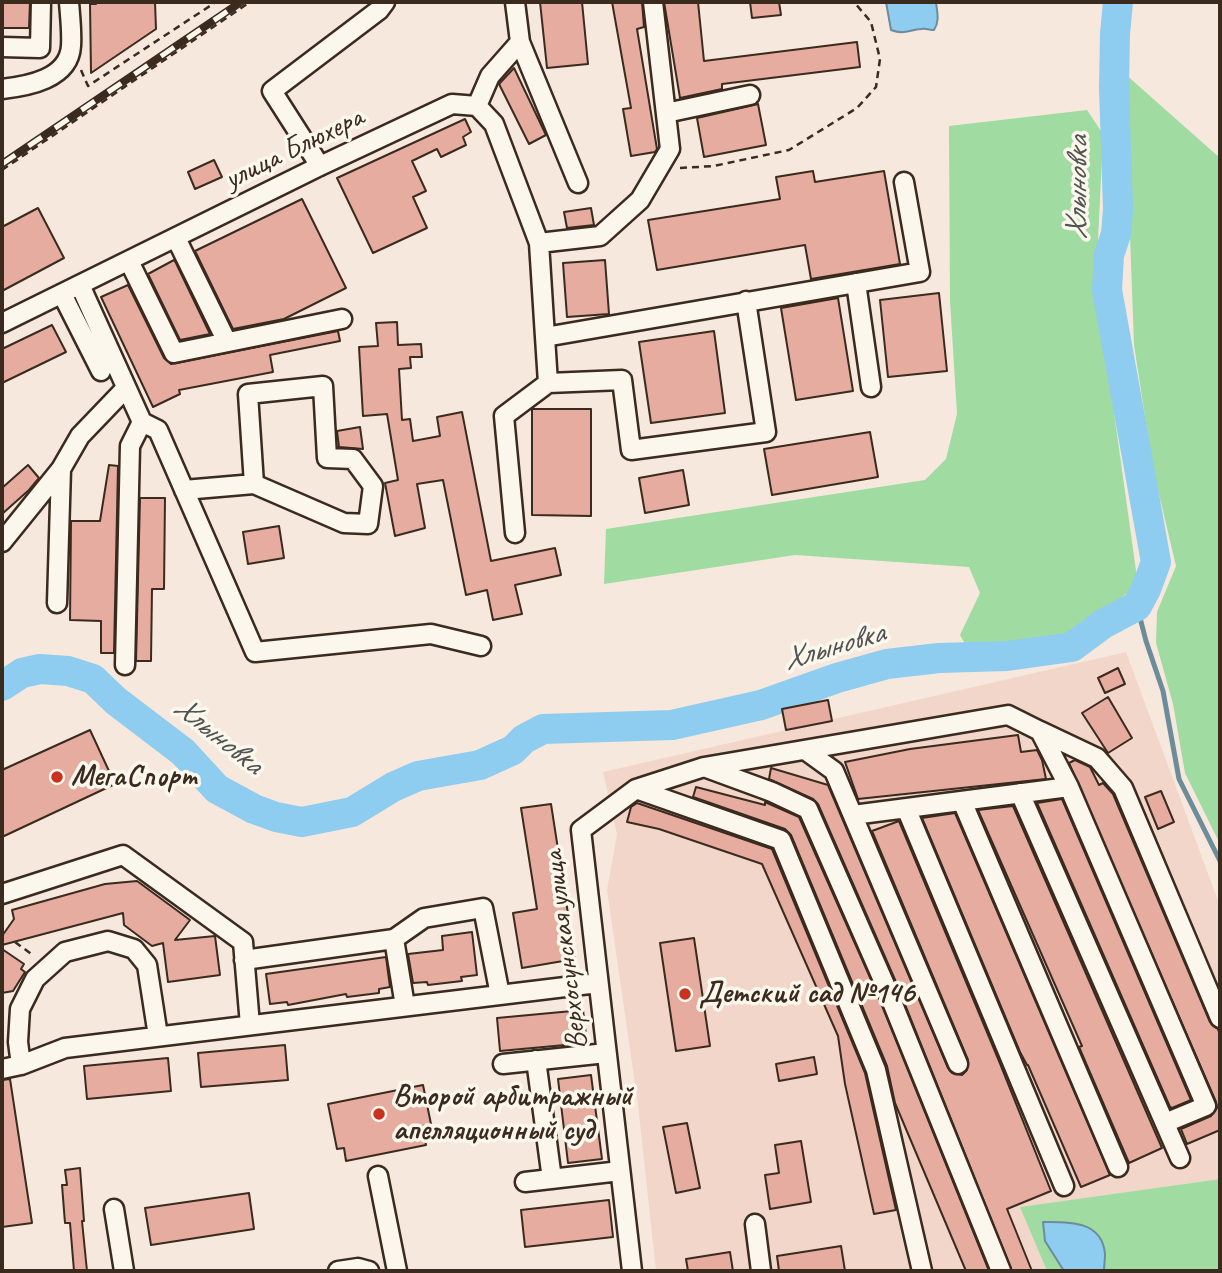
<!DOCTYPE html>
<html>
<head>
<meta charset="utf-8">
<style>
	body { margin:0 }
	#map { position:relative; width:1222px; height:1273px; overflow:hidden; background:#f7e8dd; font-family:Caveat,sans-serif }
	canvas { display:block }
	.frame { position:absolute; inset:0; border:4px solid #3b2a1e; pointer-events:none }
</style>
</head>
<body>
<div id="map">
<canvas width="1222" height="1273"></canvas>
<div class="frame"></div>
</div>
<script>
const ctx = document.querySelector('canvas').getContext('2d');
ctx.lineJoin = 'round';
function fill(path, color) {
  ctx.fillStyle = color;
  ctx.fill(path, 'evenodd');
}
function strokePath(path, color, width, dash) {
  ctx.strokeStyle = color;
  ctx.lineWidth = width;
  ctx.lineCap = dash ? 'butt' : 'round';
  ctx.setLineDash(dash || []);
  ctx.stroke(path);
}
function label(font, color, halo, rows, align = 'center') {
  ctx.font = font + ' Caveat,sans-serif';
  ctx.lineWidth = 7;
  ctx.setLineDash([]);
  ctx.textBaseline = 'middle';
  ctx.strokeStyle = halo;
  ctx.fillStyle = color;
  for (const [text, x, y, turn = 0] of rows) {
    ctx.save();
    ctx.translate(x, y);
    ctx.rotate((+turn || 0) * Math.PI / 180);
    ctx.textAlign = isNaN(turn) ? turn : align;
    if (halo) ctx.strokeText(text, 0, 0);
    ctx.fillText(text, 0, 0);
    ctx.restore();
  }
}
const built = new Path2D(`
	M1126 652 1220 906V1179L1021 1207 1047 1271H656L638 1105 607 890 617 834 603 772Z`);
const green = new Path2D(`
	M1124 73 1220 158V844L1185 773 1173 704 1156 643 1157 612 1176 566 1153 469 1134 345Z
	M1087 110 1103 134 1096 283 1138 585 1063 642 968 649 960 635 980 593 969 567 795 555 604 584 606 529 925 480 946 459 957 414 950 301 949 126Z
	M1220 1179V1271H1047L1020 1207Z`);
const water = new Path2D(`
	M886 2H936C937 12 940 21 934 30 930 30 926 28 921 29 909 30 904 35 891 30Z
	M1043 1222C1068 1222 1102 1220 1105 1254 1105 1260 1104 1266 1104 1271H1064L1045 1241Z`);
const stream = new Path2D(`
	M1137 606 1146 641 1163 691 1179 779 1220 861`);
const river = new Path2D(`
	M2 686 22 673 40 669 68 671 93 679 116 701 183 752 217 789 254 809 276 817 302 822 352 812 393 787 418 776 480 765 513 750 524 739 543 729 672 725 761 705 837 678 887 664 939 658 1007 656 1072 647 1103 624 1137 606 1146 589 1156 562 1107 290 1109 255 1116 234 1118 209 1114 88 1115 34 1118 2`);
const building = new Path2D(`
	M2 2H30L29 28H2Z
	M96 2H155L156 29 91 73 90 4H96Z
	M540 2H582L588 64 547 68Z
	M612 2H642L644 27 637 29 657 149 655 152 631 156 623 109 631 108Z
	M664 2H698L704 61 857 42 860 67 722 84V89L680 98Z
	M750 2H779L781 15 752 18Z
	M514 68 546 135 529 144 499 84Z
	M758 104 766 145 704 157 697 118Z
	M465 119 471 132 463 137 466 145 441 157 437 149 412 161 426 191 413 197 427 228 373 253 337 178Z
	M214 160 222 177 195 189 188 172Z
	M813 171 815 182 884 171 900 264 811 279 805 245 657 270 648 220 780 199 776 177Z
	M302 199 346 288 284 319 233 329 195 251Z
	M38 208 64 258 2 291V227Z
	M591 208 594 225 567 228 564 212Z
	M174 260 175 261 210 334 180 340 148 274Z
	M605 260 609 314 567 317 563 263Z
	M128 285 164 358 171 364 338 331 340 341 270 355 273 372 179 390 180 394 153 407 101 297Z
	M939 293 947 371 888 377 880 300Z
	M838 298 853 391 796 400 781 308Z
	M397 322 398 345 421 344 422 357H410L411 368 399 369 402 420 410 419 413 441 440 436 437 417 462 412 491 561 555 548 561 575 515 585 522 614 493 620 487 590 466 595 443 480 417 484 425 528 395 536 385 483 398 480 387 414 363 416 359 347 378 346 376 323Z
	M52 325 66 352 2 383V349Z
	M714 331 725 413 651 423 639 342Z
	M532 409H591V516L532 515Z
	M360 427 363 449 339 447 337 431Z
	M870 432 878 477 772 495 764 449Z
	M28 465 39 478 29 490 2 514V488Z
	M109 465 118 466 114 653H101V621L70 620 71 521H100Z
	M683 470 689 505 645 513 639 478Z
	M140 498H165L164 589H152L151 661H136Z
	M279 526 284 558 248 564 243 532Z
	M1118 668 1125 684 1105 693 1098 678Z
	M1108 697 1132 738 1108 753 1082 713Z
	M828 700 832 721 786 730 782 709Z
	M90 730 115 784 2 837V770Z
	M1018 735 1021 752 1037 750 1042 760 1046 779 858 799 845 762 910 749Z
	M1075 760 1090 767 1099 785 1103 783 1113 794 1210 1022 1218 1029 1220 1035V1130L1187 1144 1181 1129 1211 1116 1217 1108 1216 1102 1069 763Z
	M771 768 828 785 948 1068 952 1073 962 1075 967 1070 968 1060 872 831 899 821 999 1061 1051 1191 1007 1209 1032 1271H1012L896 982 818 804 813 799 769 779Z
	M696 787 765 805V802L799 817 876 991 989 1271H966L895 1103 887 1066 791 835 785 829 693 797Z
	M1161 791 1174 822 1158 829 1145 797Z
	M1062 799 1191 1100 1172 1108 1170 1107 1037 803Z
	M637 803 772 849 865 1073 896 1210 874 1214 845 1084 838 1036 762 864 659 829 627 822 631 807Z
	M551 804 575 959 522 968 513 913 537 909 521 808Z
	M1013 806 1162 1148 1129 1163 1079 1047 1082 1046 978 810Z
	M955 813 1110 1175 1081 1187 1028 1065H1027L1020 1052 922 818Z
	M137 881 190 920 175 940 215 936 220 975 168 982 163 943 152 946 124 925 123 913 2 945V936L14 919 12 910 105 884Z
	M472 932 477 975 461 977 462 981 428 985 427 982 413 983 408 954 443 950 442 936Z
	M694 938 710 1046 676 1051 660 943Z
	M2 949 24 964 21 969 25 972 13 991 2 993Z
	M386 957 390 987 379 989V993L347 997 346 994 288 1005 287 1002 270 1004 266 974Z
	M583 1010 587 1043 500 1051 497 1018Z
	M285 1045 288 1080 201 1087 198 1053Z
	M814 1057 817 1074 779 1081 776 1064Z
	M168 1058 171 1091 87 1099 84 1066Z
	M591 1075 602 1159 568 1163 558 1079Z
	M10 1079 32 1223 2 1227V1080Z
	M423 1085 431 1124 423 1126 426 1145 346 1161 344 1148 337 1149 328 1104Z
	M687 1123 700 1188 676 1193 663 1127Z
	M801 1141 811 1202 770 1209 765 1175 779 1173 775 1145Z
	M80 1168 84 1221H82L87 1271H74L70 1223H65L62 1185H67L65 1170Z
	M249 1193 254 1229 151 1245 145 1208Z
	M609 1200 613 1237 525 1247 521 1210Z
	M841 1246 845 1271H779L777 1256Z
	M730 1252 733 1271H688L686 1259Z`);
const path = new Path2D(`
	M81 70 88 86 216 2
	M680 168 714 166 789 150 857 108 876 87 880 59 871 22 854 2
	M2 170 250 2
	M2 934H3
	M15 942 34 956`);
const minor = new Path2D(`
	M520 42 578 183
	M2 47 40 48 41 2
	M2 89C28 86 69 79 71 46 72 32 70 16 69 2
	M477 106 490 76 520 42 515 2
	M666 113 750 95
	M320 166 272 91 379 10 385 2
	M176 238 227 342
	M539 243 600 236 640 200 670 149 653 2
	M129 261 174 353 342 319
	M856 283 871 387
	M80 285 142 422 130 446 125 665
	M62 294 101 371
	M2 323 320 166 452 104 477 106 494 124 539 243 545 337 920 272 904 182
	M545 337 548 383 622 380 631 450 766 432 746 301
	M142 422 158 430 255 652 431 634 481 646
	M184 490 254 484 248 394 323 386 327 458 353 459 373 486 368 524 344 523 254 484
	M515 533 504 416 548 383
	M2 542 61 469 80 436 126 388
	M57 603 61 469
	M1040 731 1097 758 1123 788 1220 1018
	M805 750 834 771 958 1064
	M704 767 772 792 808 809 886 987 1001 1271
	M636 789 781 840 876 1070 922 1271
	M1020 793 1180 1158
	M962 801 1118 1167
	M906 808 1064 1186
	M853 815 1069 787
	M2 894 123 855 243 942 250 1025
	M394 939 405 1006
	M244 960 394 939 424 918 483 908 500 995
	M536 1060 552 1179
	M503 1064 606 1053
	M21 1065 18 1042 20 1009 35 979 65 952 108 941 134 949 147 965 158 1036
	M2 1069 21 1065 65 1048 598 983
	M378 1176 397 1271
	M525 1182 620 1171
	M114 1209 124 1271
	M755 1224 761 1271
	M338 1271 358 1268 369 1271
	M632 1271 581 830 636 789 704 767 1008 715 1040 731 1069 787 1206 1106 1165 1123`);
const rail = new Path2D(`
	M2 164 241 2`);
const markers = [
	[57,777,7,"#c8321e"],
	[685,994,7,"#c8321e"],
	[379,1114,7,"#c8321e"]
];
const streetNames = [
	["улица Блюхера",294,149,-26],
	["Верхосунская улица",566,950,-97]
];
const poiNames = [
	["МегаСпорт",71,777],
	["Детский сад №146",699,994],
	["Второй арбитражный",393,1097],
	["апелляционный суд",393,1131]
];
const waterNames = [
	["Хлыновка",1078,188,-89],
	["Хлыновка",834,647,-16],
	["Хлыновка",218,736,39]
];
fill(built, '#f2d6ca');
fill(green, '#a0dba1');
fill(water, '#8ecdef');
strokePath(water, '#6d8c9b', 2);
strokePath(stream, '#6d8c9b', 5);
strokePath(river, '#8ecdef', 30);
fill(building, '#e5ac9f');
strokePath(building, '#3b2a1e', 2);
strokePath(minor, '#3b2a1e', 23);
strokePath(path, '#3b2a1e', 2.5, [7, 5]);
strokePath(minor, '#fbf7ec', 18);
strokePath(rail, '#3b2a1e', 8);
strokePath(rail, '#fbf7ec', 5, [16]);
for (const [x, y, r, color] of markers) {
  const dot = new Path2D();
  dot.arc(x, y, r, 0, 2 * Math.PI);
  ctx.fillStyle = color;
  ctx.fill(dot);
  strokePath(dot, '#fbf7ec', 2.5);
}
label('30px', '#3b2a1e', '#fbf7ec', streetNames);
label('bold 30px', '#3b2a1e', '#fbf7ec', poiNames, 'left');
label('italic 32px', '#505352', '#fbf7ec', waterNames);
</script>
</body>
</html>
